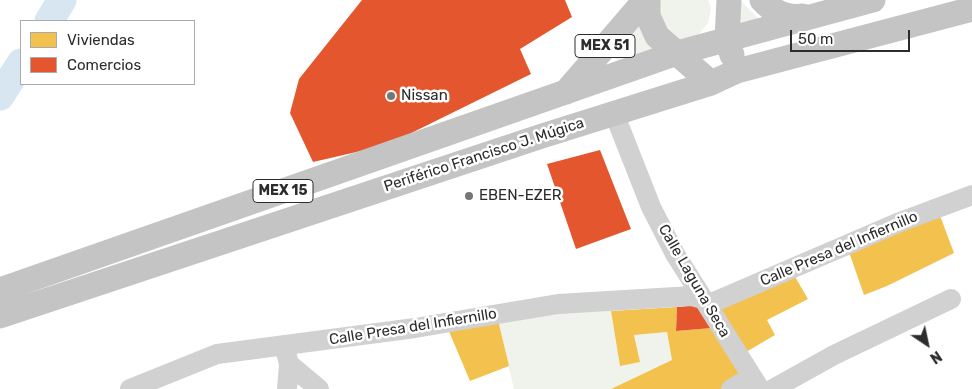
<!DOCTYPE html>
<html>
<head>
<meta charset="utf-8">
<style>
	body { margin:0 }
	#map { position:relative; width:972px; height:389px; overflow:hidden; background:#fff; font-family:Rubik,sans-serif }
	canvas { display:block }
	.legend { position:absolute; left:20px; top:20px; width:175px; height:65px; box-sizing:border-box; background:#fff; border:1px solid #ababab; margin:0; padding:6px 9px; list-style:none; font-size:15px; color:#2c2c2c }
	.legend li { display:flex; align-items:center; gap:10px; height:25px }
	.legend b { width:25px; border:1px solid #ababab }
	.north { position:absolute; left:902px; top:319px; width:50px; height:50px; -webkit-text-stroke:4px #fff; paint-order:stroke; rotate:146deg; font-size:14px; font-weight:700; line-height:20px; text-align:center; color:#2c2c2c }
	.north::after { content:''; display:block; margin:auto; width:18px; height:22px; background:#2c2c2c; clip-path:polygon(50% 0,100% 100%,50% 72%,0 100%) }
	.scale { position:absolute; left:790px; top:30px; width:120px; height:22px; box-sizing:border-box; border:2px solid #2c2c2c; border-top:0; padding-left:6px; font-size:15px; line-height:18px; white-space:nowrap; color:#2c2c2c; -webkit-text-stroke:4px #fff; paint-order:stroke }
</style>
</head>
<body>
<div id="map">
<canvas width="972" height="389"></canvas>
<ul class="legend">
<li><b style="height:14px;background:#f2c14e"></b>Viviendas</li>
<li><b style="height:14px;background:#e4572e"></b>Comercios</li>
</ul>
<div class="north">N</div>
<div class="scale">50 m</div>
</div>
<script>
const ctx = document.querySelector('canvas').getContext('2d');
ctx.lineJoin = 'round';
function fill(path, color) {
  ctx.fillStyle = color;
  ctx.fill(path, 'evenodd');
}
function strokePath(path, color, width, dash) {
  ctx.strokeStyle = color;
  ctx.lineWidth = width;
  ctx.lineCap = dash ? 'butt' : 'round';
  ctx.setLineDash(dash || []);
  ctx.stroke(path);
}
function label(font, color, halo, rows, align = 'center') {
  ctx.font = font + ' Rubik,sans-serif';
  ctx.lineWidth = 5;
  ctx.setLineDash([]);
  ctx.textBaseline = 'middle';
  ctx.strokeStyle = halo;
  ctx.fillStyle = color;
  for (const [text, x, y, turn = 0] of rows) {
    ctx.save();
    ctx.translate(x, y);
    ctx.rotate((+turn || 0) * Math.PI / 180);
    ctx.textAlign = isNaN(turn) ? turn : align;
    if (halo) ctx.strokeText(text, 0, 0);
    ctx.fillText(text, 0, 0);
    ctx.restore();
  }
}
const green = new Path2D(`
	M651 0H708L711 8 708 23 698 35 625 64 616 59V49Z
	M740 0 758 18 768 24 733 32Z
	M557 310 611 311 620 365 640 362 634 335 667 332 672 360 611 389H514L498 320Z`);
const homes = new Path2D(`
	M939 213 954 253 887 286 864 295 849 252Z
	M794 275 808 299 767 320 775 335 746 352 717 308Z
	M677 307 676 331 712 328 742 376 722 389H611L672 360 667 332 634 335 640 362 620 366 611 311Z
	M498 320 509 366 470 381 448 329Z`);
const shops = new Path2D(`
	M362 0H565L572 17 520 49 531 74 387 145 313 162 290 113 299 79Z
	M600 150 631 229 576 249 547 164Z
	M699 305 712 328 676 331 677 307Z`);
const river = new Path2D(`
	M49 21 62 0
	M0 96 21 63`);
const minor = new Path2D(`
	M614 113 651 207 675 254 760 389
	M707 305 900 222 972 195
	M284 345 289 364 287 389
	M289 364 319 389
	M130 389 217 354 415 328 558 304 692 296 703 299
	M731 389 751 377
	M773 389 834 355 951 299`);
const major = new Path2D(`
	M648 0V16L657 36 711 83
	M729 0 727 39 732 55
	M762 0C773 12 787 18 803 16
	M566 92 645 0
	M0 290 677 53 873 0
	M0 316 542 136 711 83 737 71 972 9`);
const markers = [
	[391,96,5,"#767676"],
	[469,196,5,"#767676"]
];
const shields = [
	[605,46,60],
	[283,191,60]
];
const shieldNames = [
	["MEX 51",605,46],
	["MEX 15",283,191]
];
const poiNames = [
	["Nissan",401,96],
	["EBEN-EZER",479,196]
];
const streetNames = [
	["Periférico Francisco J. Múgica",484,155,-18],
	["Calle Presa del Infiernillo",839,249,-23],
	["Calle Laguna Seca",694,281,60],
	["Calle Presa del Infiernillo",413,327,-9]
];
fill(green, '#eff3eb');
fill(homes, '#f2c14e');
fill(shops, '#e4572e');
strokePath(river, '#d7e6f0', 29);
strokePath(minor, '#d1d1d1', 20);
strokePath(major, '#c4c4c4', 25);
for (const [x, y, r, color] of markers) {
  const dot = new Path2D();
  dot.arc(x, y, r, 0, 2 * Math.PI);
  ctx.fillStyle = color;
  ctx.fill(dot);
  strokePath(dot, '#fff', 2);
}
for (const [x, y, w] of shields) {
  const box = new Path2D();
  box.roundRect(x - w / 2, y - 11.5, w, 23, 4);
  ctx.fillStyle = '#fff';
  ctx.fill(box);
  strokePath(box, '#2c2c2c', 1);
}
label('bold 14px', '#2c2c2c', null, shieldNames);
label('15px', '#2c2c2c', '#fff', poiNames, 'left');
label('15px', '#2c2c2c', '#fff', streetNames);
</script>
</body>
</html>
